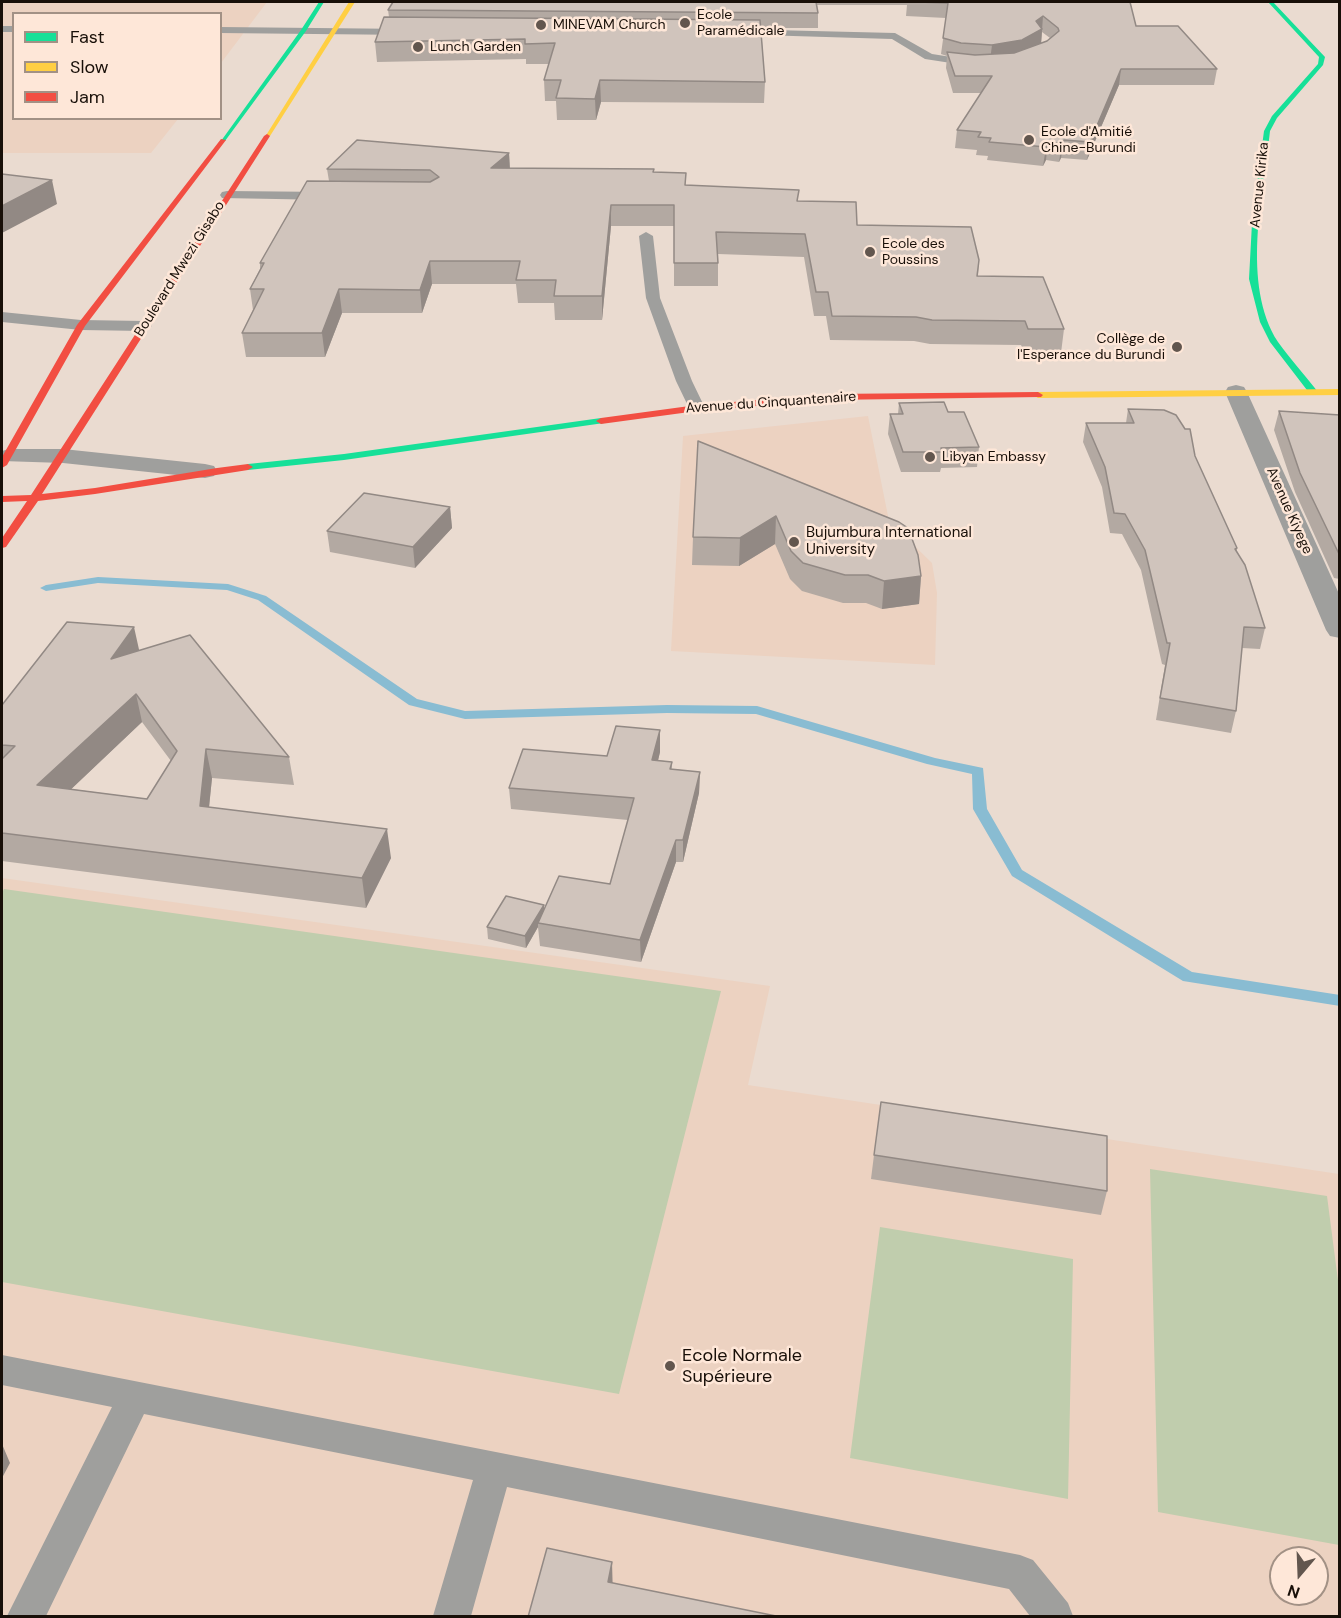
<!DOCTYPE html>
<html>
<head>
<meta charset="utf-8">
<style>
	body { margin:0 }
	#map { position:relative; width:1341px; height:1618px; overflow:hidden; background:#eadbd0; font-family:"DM Sans",sans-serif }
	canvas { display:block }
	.frame { position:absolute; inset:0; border:3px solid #180f08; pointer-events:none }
	.legend { position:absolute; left:12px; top:12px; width:210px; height:108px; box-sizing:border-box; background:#fee7d8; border:2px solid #a29185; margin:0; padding:8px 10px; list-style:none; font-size:18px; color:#180f08 }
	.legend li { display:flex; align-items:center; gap:12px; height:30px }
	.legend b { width:30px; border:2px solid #a29185 }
	.north { position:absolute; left:1269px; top:1546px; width:60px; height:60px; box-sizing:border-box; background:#fee7d8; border:2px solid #a29185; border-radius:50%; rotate:199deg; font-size:16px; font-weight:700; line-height:24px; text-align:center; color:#180f08 }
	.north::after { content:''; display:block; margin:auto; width:21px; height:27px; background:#62564e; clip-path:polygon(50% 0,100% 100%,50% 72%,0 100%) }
</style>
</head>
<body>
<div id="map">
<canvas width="1341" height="1618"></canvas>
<div class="frame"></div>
<ul class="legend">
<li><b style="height:8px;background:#16e098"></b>Fast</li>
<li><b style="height:8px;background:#ffcf43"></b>Slow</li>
<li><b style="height:8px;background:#f24e42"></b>Jam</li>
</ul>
<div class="north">N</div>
</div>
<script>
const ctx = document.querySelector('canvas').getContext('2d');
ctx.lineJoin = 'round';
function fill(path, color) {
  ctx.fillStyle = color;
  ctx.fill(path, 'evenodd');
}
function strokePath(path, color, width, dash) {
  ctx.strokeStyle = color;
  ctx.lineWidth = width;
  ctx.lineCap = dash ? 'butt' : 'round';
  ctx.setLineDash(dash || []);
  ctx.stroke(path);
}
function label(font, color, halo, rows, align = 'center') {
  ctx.font = font + ' "DM Sans",sans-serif';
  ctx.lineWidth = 5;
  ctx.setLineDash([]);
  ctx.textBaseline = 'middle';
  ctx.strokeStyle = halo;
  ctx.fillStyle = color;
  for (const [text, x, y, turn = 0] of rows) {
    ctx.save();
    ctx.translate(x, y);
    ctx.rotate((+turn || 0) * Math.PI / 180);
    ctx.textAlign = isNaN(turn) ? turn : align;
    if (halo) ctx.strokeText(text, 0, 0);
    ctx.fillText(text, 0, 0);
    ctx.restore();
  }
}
const built = new Path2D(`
	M2 2H267L221 63 220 14H14V118L178 119 151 153H2Z
	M868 416 889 521 932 563 937 593 935 665 671 651 683 436Z
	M2 878 770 986 748 1085 1339 1174V1616H2ZM1281 1558H1317V1594H1281Z`);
const green = new Path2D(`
	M4 889 721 991 619 1394 2 1282V893Z
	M1150 1169 1327 1196 1340 1296 1339 1545 1158 1512Z
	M880 1227 1073 1259 1068 1499 850 1458Z`);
const stream = new Path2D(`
	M98 577 228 584 266 596 417 699 465 711 667 705 757 706 935 758 983 768 987 809 1022 870 1192 972 1340 995V1006L1183 981 1012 876 973 809 972 774 927 764 756 714 667 713 465 719 409 705 258 600 227 590 98 583 46 591 40 588 46 585Z`);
const lane = new Path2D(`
	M2 26H14V32H2Z
	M220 27 411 29 416 32 411 35 220 33Z
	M731 29 895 33 932 54 977 61 982 64 977 67 925 59 892 39 727 34 726 32Z
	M227 191 330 192 337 196 330 200 222 198 220 195 222 192Z
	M646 232 653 236 660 298 692 381 705 408 703 412 697 413 689 408 676 381 646 298 639 236Z
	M2 312 81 320 144 321 152 326 144 331 81 330 2 322Z
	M2 1355 1020 1555 1033 1560 1068 1603 1073 1616H1030L1009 1589 507 1487 471 1616H433L473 1480 144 1414 46 1616H7L112 1407 2 1385Z`);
const street = new Path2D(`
	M1236 385 1244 387 1247 392 1340 596V638L1330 636 1326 630 1225 392 1228 387Z
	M9 449H63L205 464 214 466 217 471 214 476 205 478 63 463 2 461V451Z`);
const fast = new Path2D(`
	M319 2H324L306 31 225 141H221L301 30Z
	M1268 2H1273L1325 57 1323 65 1277 118 1270 131C1263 195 1241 284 1278 342 1290 359 1305 375 1318 392L1313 395 1310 394 1270 342 1260 322 1249 279 1252 223 1264 131 1272 116 1318 64 1319 57Z
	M601 418 606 421 604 423 344 460 248 470 243 467 248 464 344 454Z`);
const slow = new Path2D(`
	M349 2H355L270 136 265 137Z
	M1340 389V395L1038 398 1033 395 1038 392Z`);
const jam = new Path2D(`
	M267 134 270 136 42 494 95 488 217 468 248 464 253 467 248 470 95 494 38 501 6 547 2 548V538L27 501 2 502V496L31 495 264 136Z
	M221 139 226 140 85 326 7 465 2 468V457L77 325Z
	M1038 392 1043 395 1041 397 829 400 697 411 601 424 596 421 601 418 697 405 829 394Z`);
const wall = new Path2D(`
	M393 2H1130L1136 26 1217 69 1214 85H1119L1087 160 1061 158 1059 162 1046 160 1043 166 987 160 988 156 976 155 977 150 955 148 957 130 981 93H953L946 68 947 56 941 54 946 18 906 16 907 5H817L818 13V28H761L765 82 764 103 601 102 596 120H557L556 101H545L544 80 549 64H526V59L377 62 375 42 389 17 388 10ZM1042 32 1050 38 1047 41 1041 43Z
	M509 153 510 168 654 172 686 185 799 201 857 225 979 260 978 276 1064 329 1061 353H1025L1021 345 930 344 914 341 830 340 826 316H814L804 257 718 254V286H674V226H611L602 320H555L554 303H518L516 284H432L422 313H342L325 357H246L242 333 253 310 250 289 260 269V263L329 181 327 169Z
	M899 403 948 412 979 447 977 467 941 468 940 472H901L888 434 890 414H898Z
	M1128 409 1195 456 1237 548V551L1265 628 1260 649 1242 648 1236 711 1231 733 1156 720 1165 665 1162 664 1141 570 1122 534 1110 533 1102 487 1083 442 1086 423H1126Z
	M1279 411 1340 415V579L1334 578 1295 492 1274 430Z
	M698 441 921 576 919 604 882 609 866 603H843L802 591 790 579 775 544 739 566 692 565 693 537Z
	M450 507 452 528 415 568 330 552 327 531Z
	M139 650 289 757 294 785 212 778 209 808 391 858 366 908 2 861V705ZM142 722 171 761 147 799 71 789Z
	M660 752 658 760 672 762V769L700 772 699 793 683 862H676L641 962 540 946 538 927 526 948 488 939 487 927 544 905V910L610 884 628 820 511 809 509 788 607 756Z
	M874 1155 1107 1191 1101 1215 871 1179Z`);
const shadedWall = new Path2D(`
	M1043 16 1041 45 990 61 992 45Z
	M1121 69 1119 85 1087 160 1090 142Z
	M600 80 601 102 596 120 595 99Z
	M1064 140 1061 158 1059 162 1062 143Z
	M1048 142 1046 160 1043 166 1046 147Z
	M509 153 510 173 491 168Z
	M52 180 57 204 2 233V206Z
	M611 205V226L602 320V296Z
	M430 261 432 284 422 313 420 290Z
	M339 289 342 313 325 357 322 333Z
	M450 507 452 528 415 568 413 547Z
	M776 516 775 544 739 566 740 538Z
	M921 576 919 604 882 609 884 581Z
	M134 627 140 654 111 659Z
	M136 694 142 722 45 814 37 785Z
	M660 730V752L653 782 652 760Z
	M206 749 212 778 206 835 200 806Z
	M700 772 699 793 683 862V840Z
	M387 829 391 858 366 908 362 878Z
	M676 840V862L641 962 640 940Z
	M544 905V917L538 923V927L526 948 525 936Z
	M2 1444 10 1463 2 1478Z
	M612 1562 613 1597 608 1582Z`);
const building = new Path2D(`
	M393 2H816L818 13 388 10Z
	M917 2H1130L1136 26H1178L1217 69H1121L1090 142 1064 140 1062 143 1048 142 1046 147 989 142 991 138 978 137 981 132 957 130 992 76H955L947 52 975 55 1014 53 1047 41 1059 31 1058 28 1043 16 1036 21 1042 29 1022 40 992 45 961 43 943 38 948 3Z
	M384 17 760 20 765 82 600 80 595 99 556 98 561 80H544L555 43 525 44V39L375 42Z
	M357 140 509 153 491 168 654 169 653 172 686 173 685 185 799 190 797 201 856 202 857 225 971 227 979 260 977 276 1043 277 1064 329H1028L1025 321 932 320 916 317 832 316 828 292H816L805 234 716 232 718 263H674V205H611L602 296H554L556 280H516L520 261H430L420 290 339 289 322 333H242L264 289H250L264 263H260L307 181 430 182 439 177 430 170 327 169Z
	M2 174 52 180 2 206Z
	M944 402 948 412H964L979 447 941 448 942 452H903L890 414H903L899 403Z
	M1128 409 1164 410 1176 415 1185 429H1190L1195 456 1237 548 1235 549 1245 565 1265 628 1244 627 1236 711 1160 698 1170 643H1167L1145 550 1125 514 1114 513 1105 467 1086 423H1134Z
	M1279 411 1340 415V556L1300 473Z
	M698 441 899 522 908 528 918 555 921 576 884 581 868 575H845L803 563 791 551 776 516 740 538 693 537Z
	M364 493 450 507 413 547 327 531Z
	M67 622 134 627 111 659 190 635 289 757 206 749 200 806 387 829 362 878 2 833V759L15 746 2 745V705ZM136 694 177 751 147 799 37 785Z
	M616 726 660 730 652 760 672 762 670 769 700 772 683 840H676L640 940 538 923 559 876 610 884 634 798 509 788 523 749 607 756Z
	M506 896 544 905 525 936 487 927Z
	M881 1102 1107 1136V1191L874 1155Z
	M547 1548 612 1562 608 1582 781 1617H528Z`);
const markers = [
	[685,23,6,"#62564e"],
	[541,25,6,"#62564e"],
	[418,47,6,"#62564e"],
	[1029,140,6,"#62564e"],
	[870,252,6,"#62564e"],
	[1177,347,6,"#62564e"],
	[930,457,6,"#62564e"],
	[794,542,6,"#62564e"],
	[670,1366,6,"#62564e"]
];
const farPoinames = [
	["Ecole",697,15],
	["Paramédicale",697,31],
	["MINEVAM Church",553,25],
	["Lunch Garden",430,47],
	["Ecole d'Amitié",1041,132],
	["Chine-Burundi",1041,148],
	["Ecole des",882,244],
	["Poussins",882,260],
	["Collège de",1165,339,"right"],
	["l'Esperance du Burundi",1165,355,"right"],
	["Libyan Embassy",942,457]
];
const farStreetnames = [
	["Avenue Kirika",1260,185,-84],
	["Boulevard Mwezi Gisabo",180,269,-58],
	["Avenue du Cinquantenaire",771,403,-4],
	["Avenue Kiyege",1289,511,66]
];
const poiNames = [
	["Bujumbura International",806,533],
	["University",806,550]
];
const nearPoinames = [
	["Ecole Normale",682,1356],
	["Supérieure",682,1377]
];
fill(built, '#ecd2c1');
fill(green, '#c0cdad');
fill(stream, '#89bcd2');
fill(lane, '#9f9f9d');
fill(street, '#9f9f9d');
fill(fast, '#16e098');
fill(slow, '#ffcf43');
fill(jam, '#f24e42');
fill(wall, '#b3a9a2');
fill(shadedWall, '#928984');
fill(building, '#d0c4bc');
strokePath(building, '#928984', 1.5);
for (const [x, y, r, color] of markers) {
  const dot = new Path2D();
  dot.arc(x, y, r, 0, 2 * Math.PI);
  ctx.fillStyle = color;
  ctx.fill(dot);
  strokePath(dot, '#fee7d8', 2);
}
label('14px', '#180f08', '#fee7d8', farPoinames, 'left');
label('14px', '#180f08', '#fee7d8', farStreetnames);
label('15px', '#180f08', '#fee7d8', poiNames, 'left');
label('18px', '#180f08', '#fee7d8', nearPoinames, 'left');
</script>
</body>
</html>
